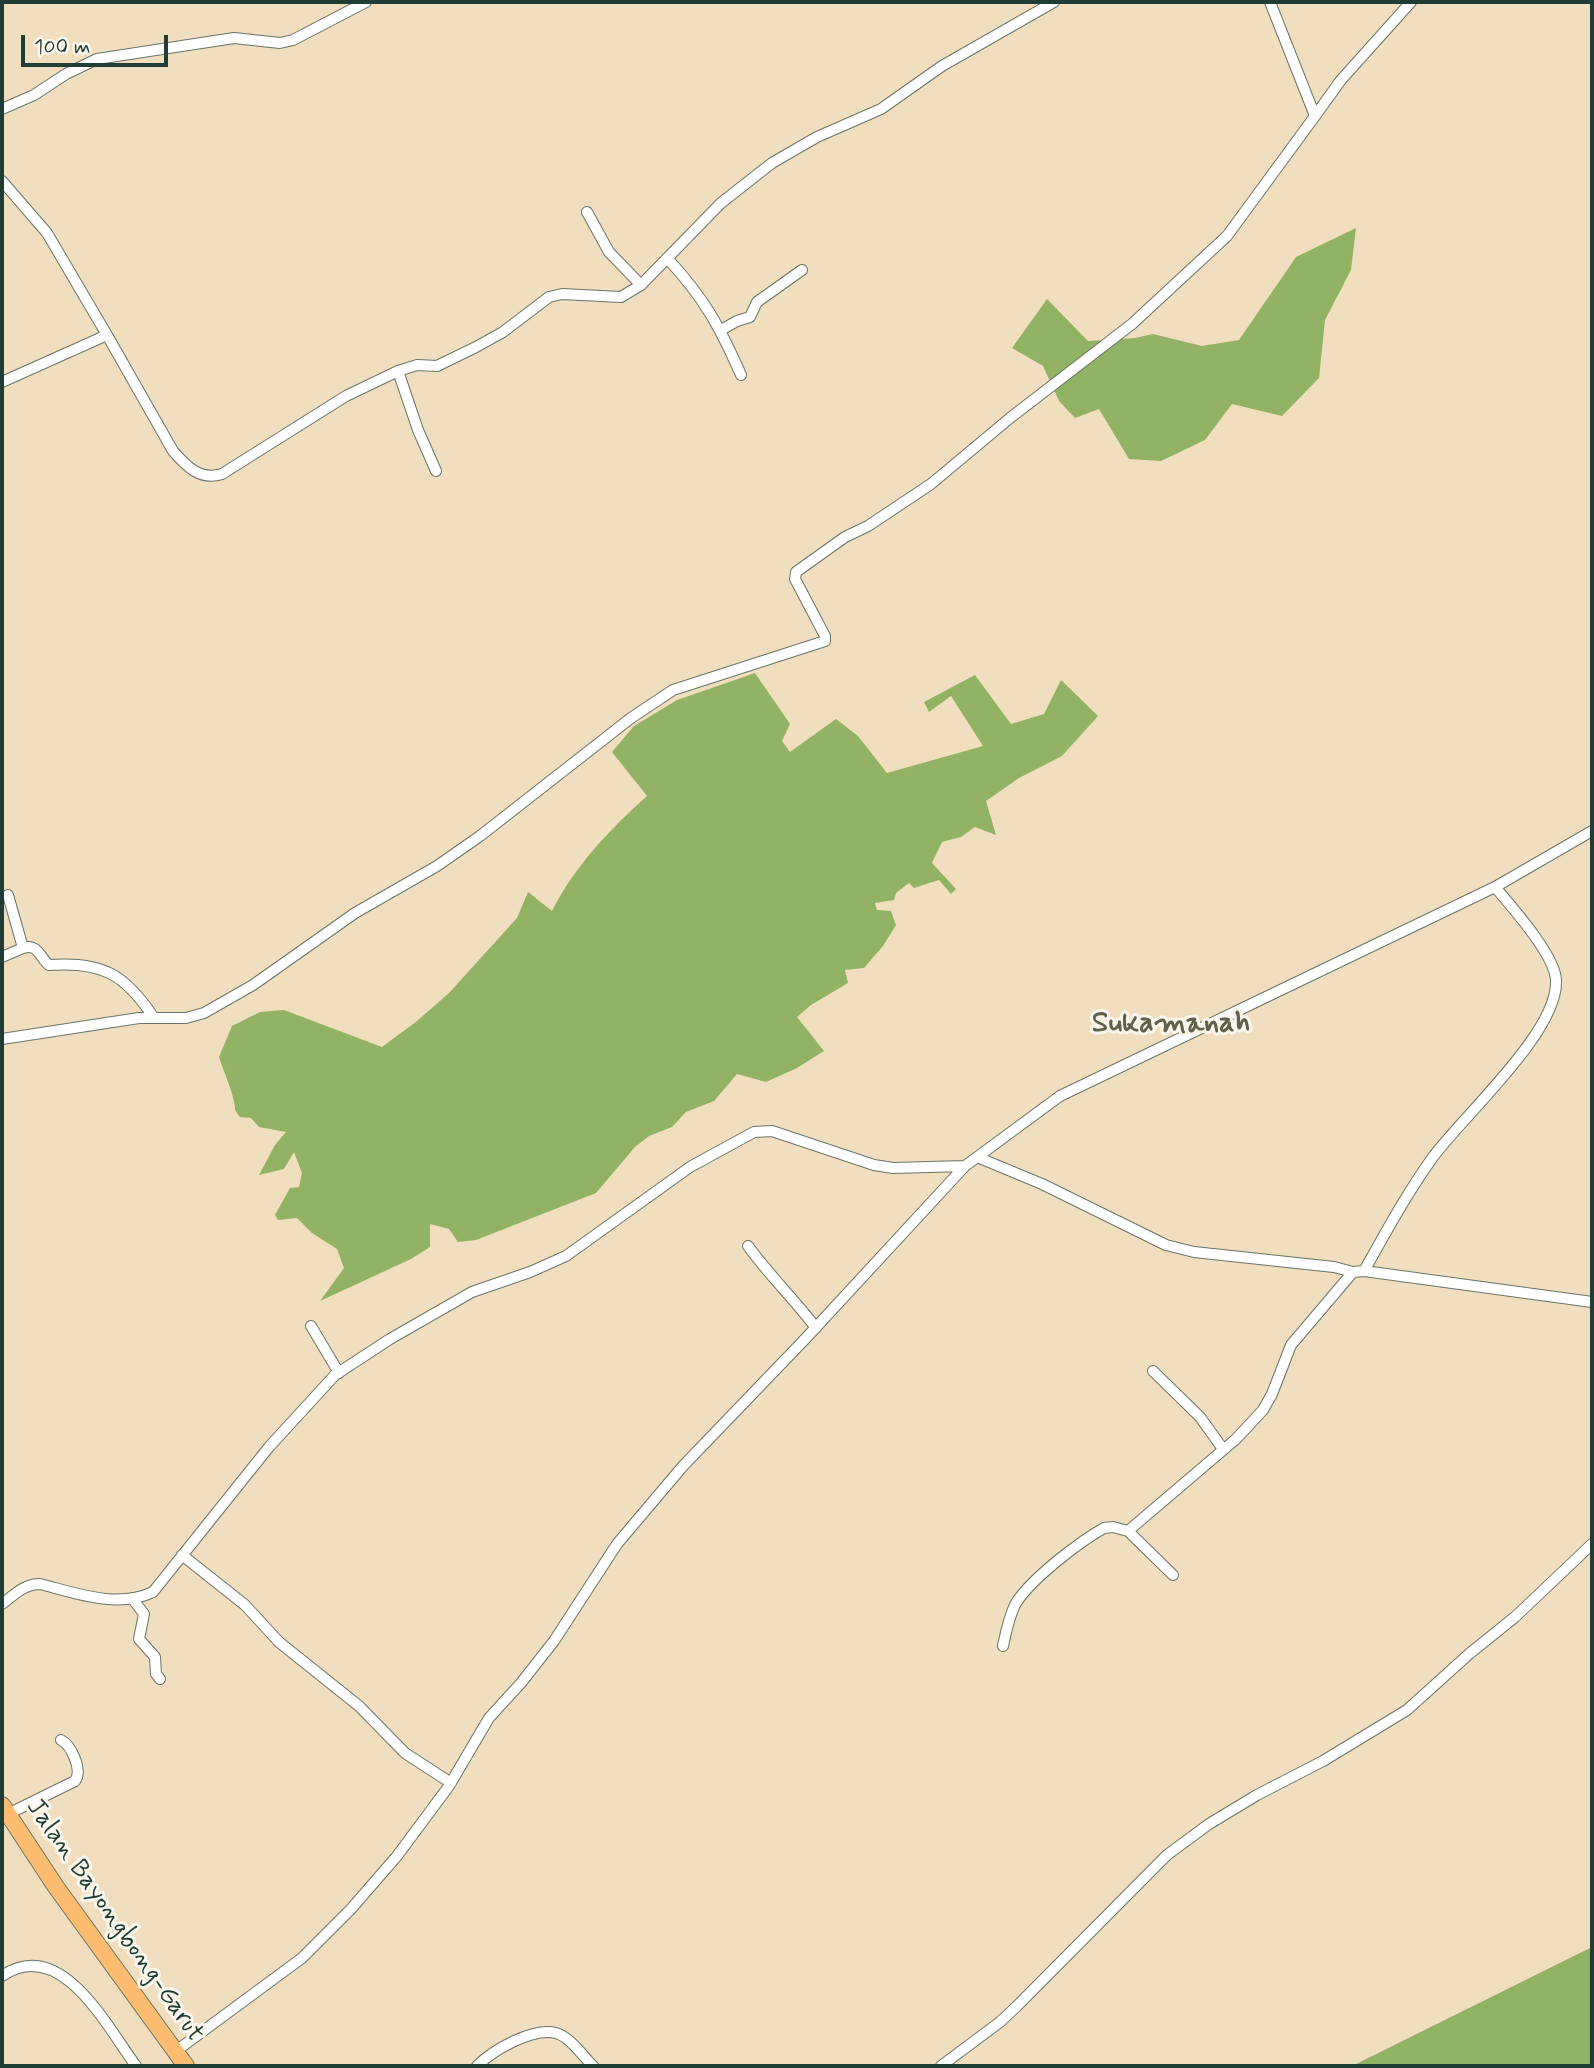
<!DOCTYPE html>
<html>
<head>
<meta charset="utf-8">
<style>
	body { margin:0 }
	#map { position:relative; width:1594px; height:2068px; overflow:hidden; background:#f1debe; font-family:Mynerve,sans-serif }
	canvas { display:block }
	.frame { position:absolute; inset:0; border:4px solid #1f3d34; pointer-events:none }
	.scale { position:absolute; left:21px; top:35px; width:147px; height:32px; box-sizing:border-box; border:4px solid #1f3d34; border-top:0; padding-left:9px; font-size:21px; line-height:24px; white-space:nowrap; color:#1f3d34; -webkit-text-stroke:5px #fbf7ec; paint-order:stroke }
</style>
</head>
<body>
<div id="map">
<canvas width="1594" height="2068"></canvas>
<div class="frame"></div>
<div class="scale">100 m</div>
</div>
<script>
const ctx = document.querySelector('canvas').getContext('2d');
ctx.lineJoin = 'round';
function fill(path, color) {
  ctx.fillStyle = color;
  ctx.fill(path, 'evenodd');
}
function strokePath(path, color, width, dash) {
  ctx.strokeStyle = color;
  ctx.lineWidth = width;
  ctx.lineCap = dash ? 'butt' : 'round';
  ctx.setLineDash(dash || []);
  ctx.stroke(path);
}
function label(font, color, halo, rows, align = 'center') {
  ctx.font = font + ' Mynerve,sans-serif';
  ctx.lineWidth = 6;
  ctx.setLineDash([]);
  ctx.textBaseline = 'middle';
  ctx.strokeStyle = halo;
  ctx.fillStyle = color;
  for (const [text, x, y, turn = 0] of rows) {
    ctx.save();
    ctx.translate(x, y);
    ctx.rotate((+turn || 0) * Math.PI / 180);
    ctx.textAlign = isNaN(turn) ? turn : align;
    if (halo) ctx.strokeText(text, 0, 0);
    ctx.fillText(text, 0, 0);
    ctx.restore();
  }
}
const forest = new Path2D(`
	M1356 228 1351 270 1325 320 1319 378 1282 416 1232 404 1205 440 1161 461 1129 459 1099 409 1075 418 1059 401 1043 366 1012 348 1047 299 1088 341 1135 338 1153 334 1202 346 1239 340 1296 257Z
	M755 673 790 724 782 741 790 752 836 719 858 736 887 773 983 746 951 696 929 712 924 702 975 675 1011 724 1044 714 1061 680 1098 716 1062 756 1019 778 986 801 996 835 975 827 961 837 942 842 932 863 956 889 951 894 939 880 914 888 909 883 896 893 894 900 875 903 877 910 891 911 896 925 883 946 864 968 845 970 848 983 811 1005 797 1017 824 1051 797 1068 766 1082 737 1074 714 1101 686 1112 672 1127 649 1136 635 1147 596 1193 476 1240 458 1242 449 1229 430 1224V1247L411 1259 320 1301 344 1268 337 1249 312 1233 297 1218 278 1220 275 1215 290 1188 299 1187 302 1173 294 1152 284 1169 259 1175 275 1145 286 1132 259 1127 251 1118 240 1117 235 1110C236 1099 223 1070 219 1057L232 1026 260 1012 284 1010 382 1047 417 1021 449 993 517 918 528 892 552 911C575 866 609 830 647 796L612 752 634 726 677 700Z
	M1592 1947V2066H1352Z`);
const street = new Path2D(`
	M2 109 34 95 66 74 97 59 234 38 280 43 293 40 366 2
	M1315 116 1341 80 1411 2
	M2 181 47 233 107 335
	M587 212 609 252 641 285
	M667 258C704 298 719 325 741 375
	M721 330 737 321 750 317 757 302 802 270
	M398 371 418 430 436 471
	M2 382 107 335 173 451C186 466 200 481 222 474L346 396 398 371 417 365 437 366 476 347 503 332 549 297 562 294 621 297 641 285 721 203 772 163 817 137 881 109 942 66 1054 2
	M23 948C38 943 40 958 49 965 102 961 125 974 154 1018
	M2 957 23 948 8 895
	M2 1039 139 1018H186L204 1013 253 985 355 913 437 866 480 836 631 718 673 690 825 641V636L795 579 796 572 845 537 868 526 931 484 1010 418 1132 324 1227 236 1315 116 1270 2
	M977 1157 1042 1184 1166 1245 1194 1252 1334 1267 1353 1272 1364 1271C1386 1232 1407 1193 1433 1157 1464 1115 1559 1031 1556 980 1555 955 1511 906 1495 887
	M748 1246C769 1275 794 1299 816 1328
	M1364 1271 1592 1302
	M311 1326 339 1373
	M1153 1371 1200 1417 1223 1449
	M182 1555 245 1605 279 1642 359 1706 405 1753 451 1783
	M1173 1575 1128 1531 1236 1439 1263 1410 1272 1394 1291 1345 1353 1272
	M132 1598 144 1614 139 1639 155 1657 156 1674 160 1679
	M2 1604C14 1595 24 1584 40 1584 76 1593 117 1609 153 1592L269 1447 335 1375 390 1339 472 1292 530 1272 566 1256 690 1167 754 1132 772 1131 874 1165 893 1168 965 1166 1060 1096 1495 887 1592 831
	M1003 1646C1006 1632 1009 1616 1016 1603 1031 1579 1079 1542 1104 1528L1113 1527 1128 1531
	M8 1814 75 1781C83 1770 71 1745 61 1740
	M2 1976C61 1935 107 2027 136 2066
	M176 2051 302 1958 351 1909 397 1856 449 1786 489 1718 521 1683 554 1641 617 1544 683 1466 807 1337 965 1166
	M477 2066C493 2050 533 2027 556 2033 570 2037 583 2056 593 2066
	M941 2066 1000 2022 1017 2006 1167 1855 1209 1824 1257 1795 1323 1761 1407 1710 1469 1654 1515 1617 1592 1544`);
const primary = new Path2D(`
	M2 1805 56 1887 186 2066`);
const streetNames = [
	["Jalan Bayongbong-Garut",114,1921,55]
];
const quarterNames = [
	["Sukamanah",1171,1025]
];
fill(forest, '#92b266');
strokePath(street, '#687564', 12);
strokePath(primary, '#687564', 18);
strokePath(street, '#fff', 10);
strokePath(primary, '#fdbc70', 16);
label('26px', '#1f3d34', '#fbf7ec', streetNames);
label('bold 30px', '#5f614a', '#fbf7ec', quarterNames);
</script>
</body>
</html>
